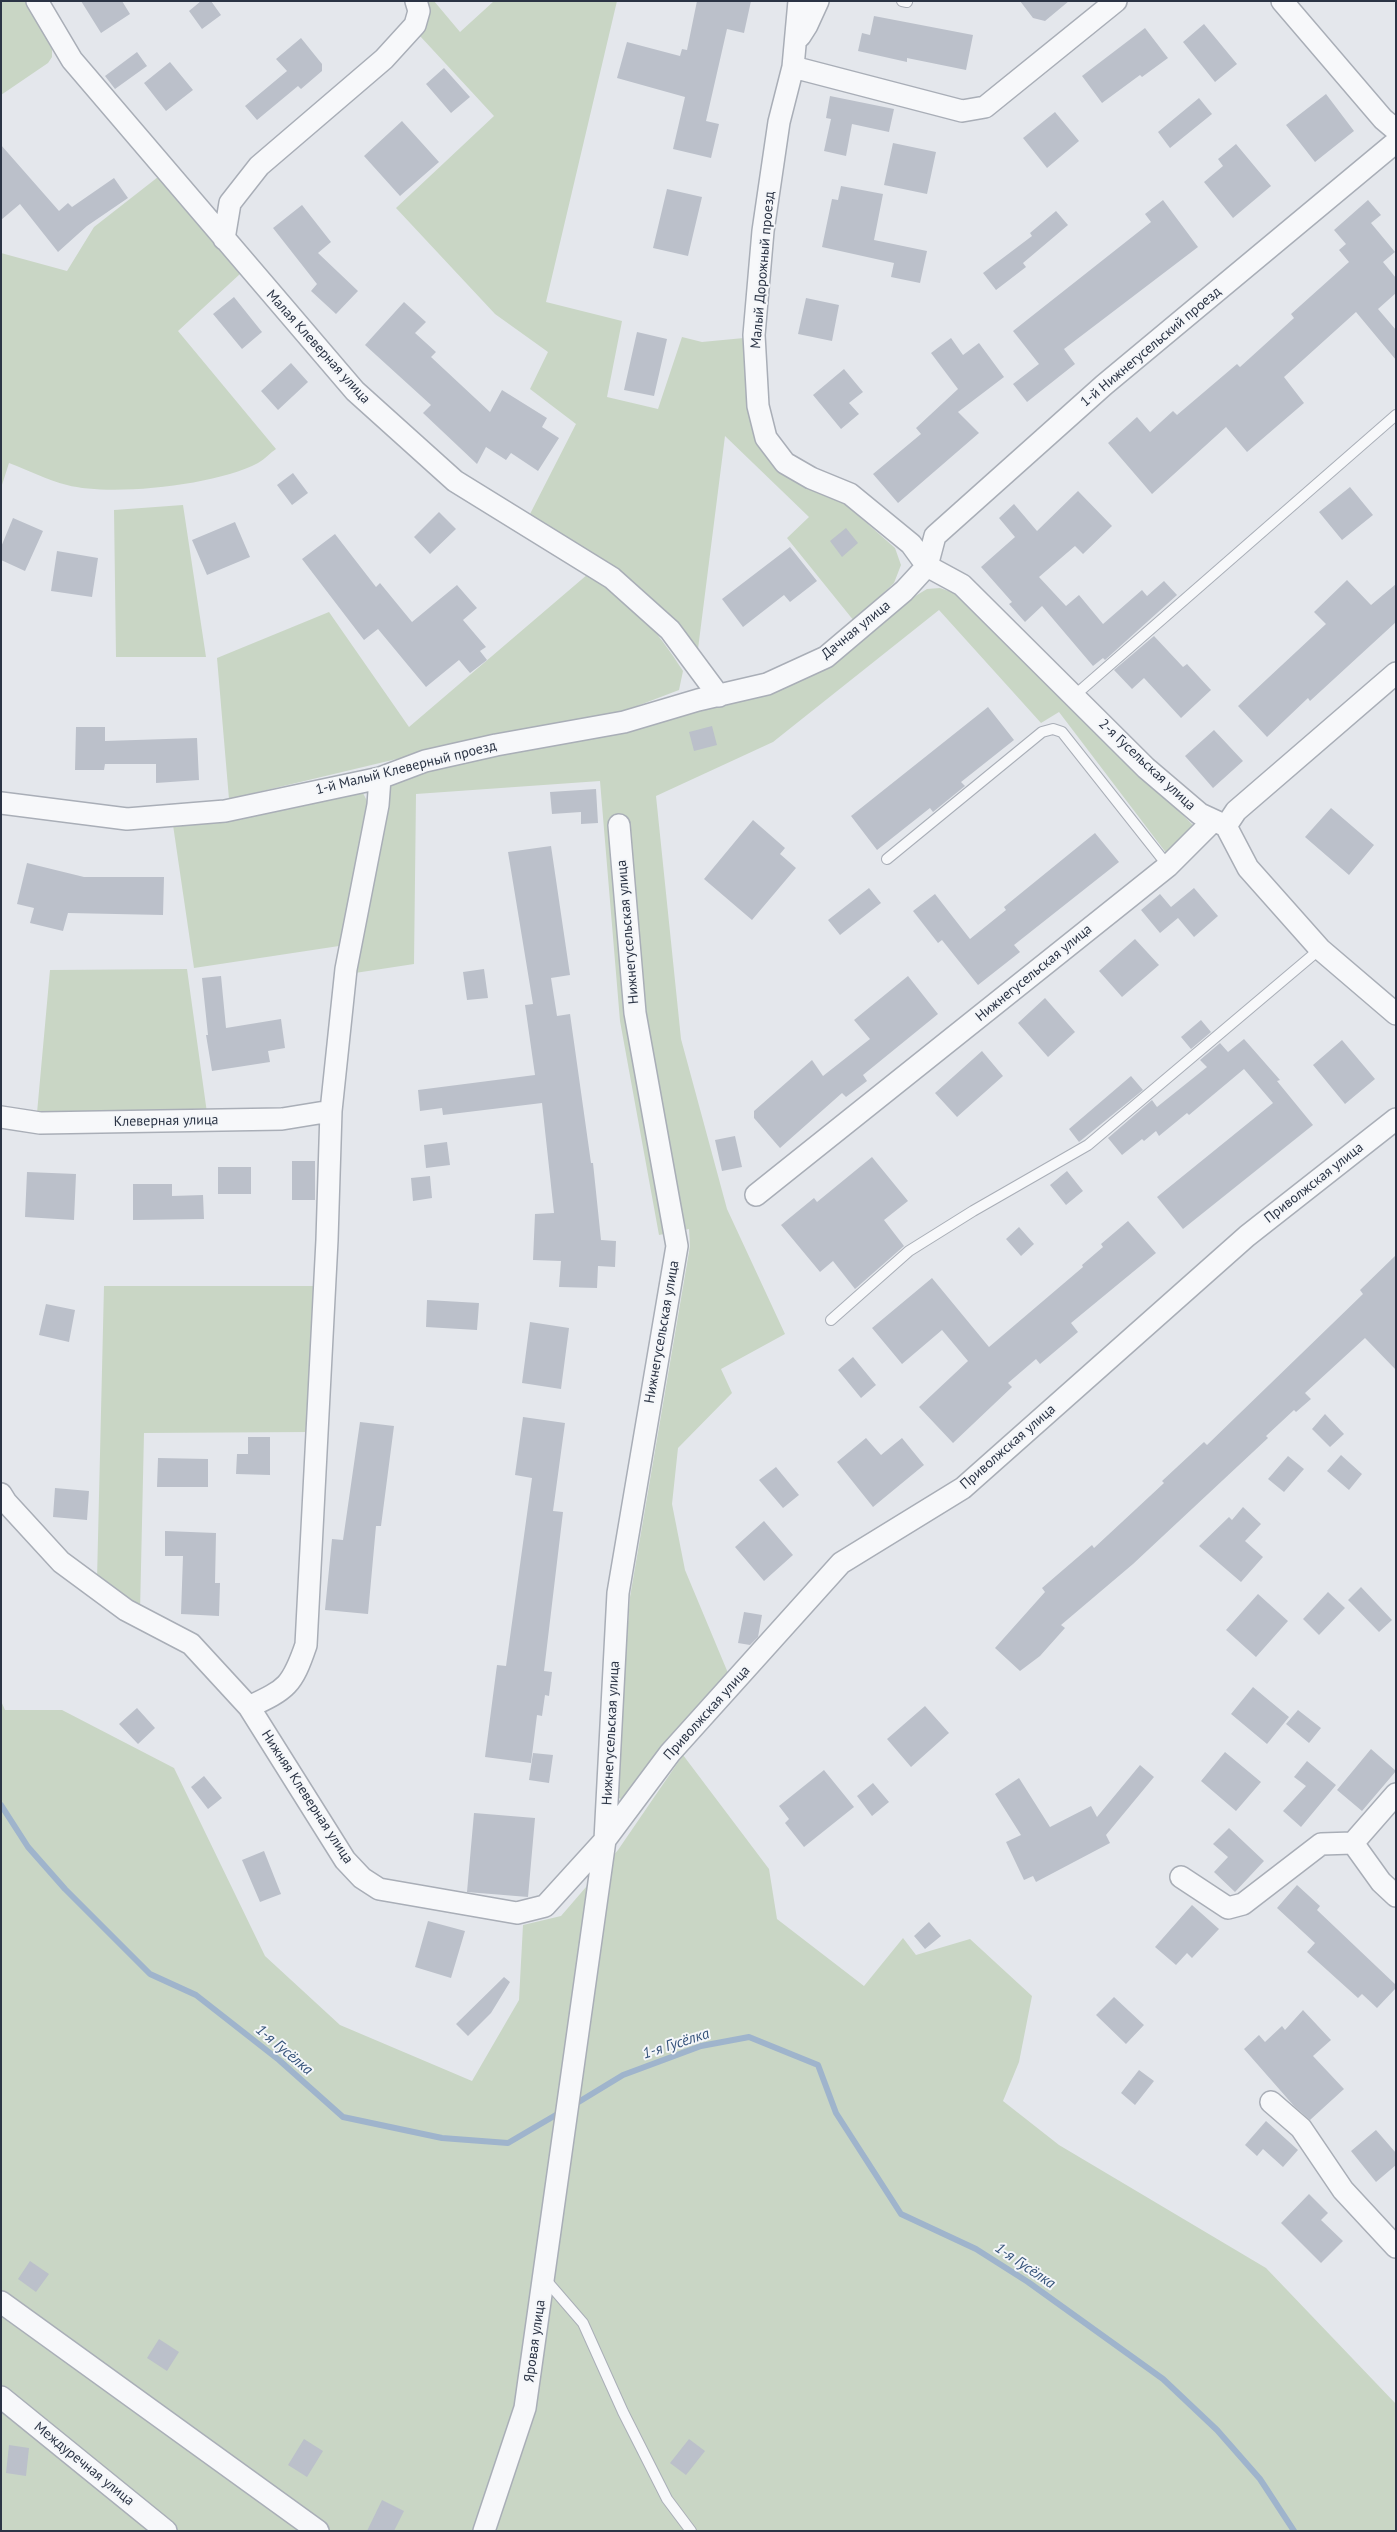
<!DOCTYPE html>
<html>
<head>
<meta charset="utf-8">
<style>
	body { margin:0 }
	#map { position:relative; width:1397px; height:2532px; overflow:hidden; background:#e4e7ec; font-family:"PT Sans",sans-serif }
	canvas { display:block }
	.frame { position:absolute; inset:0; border:2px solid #2b3445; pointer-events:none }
</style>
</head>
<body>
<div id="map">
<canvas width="1397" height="2532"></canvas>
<div class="frame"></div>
</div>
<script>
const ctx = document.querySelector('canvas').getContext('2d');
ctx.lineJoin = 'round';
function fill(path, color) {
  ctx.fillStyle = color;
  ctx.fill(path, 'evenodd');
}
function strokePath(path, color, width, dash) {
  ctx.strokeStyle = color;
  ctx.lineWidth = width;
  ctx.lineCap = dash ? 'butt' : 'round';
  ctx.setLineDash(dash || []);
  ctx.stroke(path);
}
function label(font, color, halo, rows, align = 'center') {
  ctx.font = font + ' "PT Sans",sans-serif';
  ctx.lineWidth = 4;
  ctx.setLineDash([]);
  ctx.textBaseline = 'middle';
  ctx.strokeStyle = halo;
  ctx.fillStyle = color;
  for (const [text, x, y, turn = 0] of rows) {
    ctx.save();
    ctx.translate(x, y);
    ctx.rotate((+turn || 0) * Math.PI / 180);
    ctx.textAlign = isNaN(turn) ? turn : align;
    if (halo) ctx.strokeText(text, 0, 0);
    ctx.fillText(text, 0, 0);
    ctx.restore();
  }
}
const green = new Path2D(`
	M1 1H25L52 49V57L48 63 1 95Z
	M429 1H434L460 32 494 1H617L546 302 622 321 607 397 658 409 682 337 702 342 744 338 749 408 809 488 844 503 895 548 901 565 894 583 854 621 787 538 809 517 725 436 698 649 680 627 619 569 530 514 576 424 530 389 548 352 495 314 396 208 494 116 420 36 428 15Z
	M158 177 240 274 178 331 276 449C270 453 265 459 258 463 217 485 111 497 67 485 47 480 28 470 9 463L1 488V253L67 271 94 227Z
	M183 505 206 657H116L114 510Z
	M588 574C630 599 657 630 683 671L679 690 624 711 493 736 229 799 217 658 329 612 409 727Z
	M940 588 957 594 1196 828 1170 858 1059 712 1041 723 939 610 773 742 656 796 681 1039 727 1209 785 1334 721 1369 732 1393 678 1448 672 1504 685 1570 728 1673 666 1743 622 1800 615 1795 630 1597 690 1246 689 1229 659 1235 620 1021 600 781 416 794 414 964 355 973 384 805 390 784 425 767 769 692 912 598 927 589Z
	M351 792 363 793 368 803 339 946 194 968 173 825Z
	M187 969 207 1113H37L50 970Z
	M104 1286H316L309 1432 144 1433 140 1612 97 1580Z
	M1 1701 5 1710H62L174 1768 265 1956 340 2025 472 2081 519 2000 523 1925 561 1916 618 1850 683 1755 769 1869 777 1919 864 1986 903 1938 916 1955 970 1939 1032 1996 1019 2062 1003 2101 1059 2145 1266 2268 1396 2404V2531H1Z`);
const stream = new Path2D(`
	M1 1805 28 1847 65 1889 150 1974 196 1995 279 2060 343 2117 442 2138 508 2143 561 2112
	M572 2106 623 2075 701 2046 749 2037 818 2065 836 2113 901 2214 976 2249 1028 2282 1163 2379 1217 2430 1260 2479 1294 2531`);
const building = new Path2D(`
	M81 1H122L130 14 101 33Z
	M201 1H211L221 15 202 29 189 11Z
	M697 1H751L744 33 727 29 706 121 719 124 711 158 673 149 685 97 617 78 627 42 680 56 682 49 687 50Z
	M1020 1H1069L1045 21 1033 18Z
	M874 16 973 35 966 70 907 58V62L858 51 862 33 870 35Z
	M1204 24 1237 64 1215 82 1183 42Z
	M1145 28 1168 58 1142 77 1140 75 1102 103 1082 76Z
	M301 38 322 64V71L301 89 298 86 257 120 245 106 287 71 276 59Z
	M137 52 147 66 115 89 105 76Z
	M170 62 193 90 166 111 144 83Z
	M444 68 470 97 451 113 426 84Z
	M1326 94 1354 131 1315 162 1286 125Z
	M830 96 894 109 889 132 852 124 846 156 824 151 831 119 826 118Z
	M1199 98 1212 114 1170 148 1158 132Z
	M1055 112 1079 141 1047 168 1023 138Z
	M402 121 439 162 400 196 364 156Z
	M893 143 936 152 927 194 884 185Z
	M1236 144 1271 186 1233 218 1204 182 1223 166 1218 159Z
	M1 145 59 211 68 203 72 207 114 178 128 198 87 226 58 252 20 204 1 220Z
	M841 186 883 194 874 240 927 251 920 283 891 277 894 263 822 247 832 199 838 200Z
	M667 189 702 197 688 256 653 248Z
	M1163 200 1198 247 1064 349 1075 364 1027 402 1013 384 1039 364 1013 331 1151 222 1145 214Z
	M1368 200 1381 215 1371 223 1395 252 1383 262 1396 278V293L1378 309 1396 330V360L1356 312 1284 377 1304 403 1247 452 1226 427 1152 494 1108 443 1137 417 1150 432 1173 411 1177 415 1237 364 1240 367 1294 318 1291 314 1349 262 1339 250 1346 244 1334 230Z
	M302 205 331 242 318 253 358 291 336 314 311 291 317 284 273 228Z
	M1056 211 1068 225 1023 263 1026 267 996 290 983 273 1032 236 1030 233Z
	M234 297 262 332 242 349 213 314Z
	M806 298 839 305 832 341 798 334Z
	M404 302 426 322 415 333 436 352 431 357 490 412 502 390 547 418 542 427 559 438 538 471 511 453 506 460 486 447 477 464 423 413 431 405 365 345Z
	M637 332 667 339 654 396 624 390Z
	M951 338 963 355 979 343 1004 377 958 412 979 433 898 503 873 474 921 434 916 428 958 389 931 353Z
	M291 363 308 382 278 410 261 391Z
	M844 369 863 392 849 403 859 414 841 429 813 395Z
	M293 473 308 493 292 505 277 485Z
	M1350 487 1373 515 1342 540 1319 512Z
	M1078 491 1112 526 1083 554 1075 546 1039 577 1066 606 1079 595 1103 624 1142 590 1147 596 1164 581 1177 595 1105 660 1103 658 1093 666 1042 606 1025 622 1009 604 1012 602 981 567 1015 537 999 518 1014 504 1037 531Z
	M439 512 456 529 430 554 414 537Z
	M13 518 43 531 25 571 1 560V547Z
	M235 522 250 557 207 575 192 540Z
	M846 528 858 543 842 557 830 541Z
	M335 534 376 587 380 583 412 622 457 585 477 608 463 620 486 647 480 651 487 660 470 673 459 660 426 687 378 629 364 640 302 559Z
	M790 547 817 581 790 602 784 595 743 627 722 599Z
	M57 551 98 558 92 597 51 591Z
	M1347 580 1371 605 1396 584V622L1310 701 1308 698 1267 737 1238 706 1326 624 1314 612Z
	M1154 636 1183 667 1187 664 1211 690 1181 718 1144 678 1132 689 1114 670Z
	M988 707 1014 740 961 782 965 786 933 812 930 808 877 850 851 816Z
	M712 726 717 745 694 751 689 732Z
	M76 727H105V741L197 738 199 780 156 783V764H105L104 770H75Z
	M1214 730 1243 761 1213 788 1185 756Z
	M596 789 598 823 581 824V812L552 814 550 792Z
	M1331 808 1374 845 1349 875 1305 837Z
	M753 820 785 848 780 854 796 868 752 920 704 879Z
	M1095 833 1119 862 1014 945 1020 952 978 985 942 940 938 943 913 911 935 894 970 939 1006 910 1004 907Z
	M551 846 570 975 551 978 557 1016 570 1014 591 1163H593L601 1240 616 1241 615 1267 598 1266 597 1288 559 1287 561 1261 533 1260 535 1214 554 1213 542 1103 443 1115 442 1108 420 1111 418 1090 535 1075 525 1005 533 1004 508 852Z
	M27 863 84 877H164L163 915 68 913 63 931 30 923 34 908 17 904Z
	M869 888 881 903 840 935 828 920Z
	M1194 888 1218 916 1194 937 1178 918 1160 933 1141 910 1160 894 1171 907Z
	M1135 939 1159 965 1122 997 1099 971Z
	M484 969 488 998 467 1000 463 972Z
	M221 976 226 1028 281 1019 285 1048 268 1051 270 1062 212 1071 206 1035H208L202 978Z
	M908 976 938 1014 863 1075 867 1081 846 1097 842 1093 780 1148 754 1118V1111L812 1060 823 1076 870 1039 854 1020Z
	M1045 998 1075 1032 1048 1057 1018 1023Z
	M1201 1020 1211 1032 1191 1049 1181 1037Z
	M1244 1039 1280 1080 1277 1081 1313 1125 1183 1229 1157 1197 1273 1103 1244 1069 1189 1115 1187 1113 1159 1136 1156 1131 1144 1141 1142 1139 1122 1155 1108 1138 1152 1100 1157 1107 1207 1067 1200 1060 1220 1043 1228 1052Z
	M1342 1040 1375 1079 1345 1104 1313 1065Z
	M982 1051 1003 1076 957 1117 935 1093Z
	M1131 1076 1143 1090 1079 1142 1069 1129Z
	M735 1136 742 1167 722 1171 715 1140Z
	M447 1142 450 1165 426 1168 424 1145Z
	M872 1157 908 1201 884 1220 904 1246 855 1289 833 1261 820 1272 781 1225 814 1198 817 1202Z
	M292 1161H315V1200H292Z
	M218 1167H251V1194H218Z
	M1067 1171 1083 1191 1066 1205 1050 1185Z
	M27 1172 76 1174 74 1220 25 1217Z
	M430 1176 432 1198 413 1201 411 1178Z
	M133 1184H172V1196L203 1195 204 1219 133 1220Z
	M1128 1221 1156 1253 1071 1323 1078 1332 1040 1364 1036 1359 1008 1383 1012 1387 953 1443 919 1407 968 1361 942 1330 902 1364 872 1328 932 1278 989 1347 1083 1267 1082 1265 1103 1247 1101 1244Z
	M1019 1227 1034 1244 1021 1256 1006 1239Z
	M1396 1255V1370L1365 1338 1305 1393 1311 1399 1296 1412 1294 1410 1266 1436 1268 1438 1133 1564 1061 1625 1065 1628 1040 1656 1020 1671 995 1648 1045 1592 1042 1588 1092 1545 1094 1548 1164 1483 1162 1481 1204 1442 1207 1445 1363 1294 1360 1290Z
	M427 1300 479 1303 477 1330 426 1327Z
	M46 1304 75 1310 69 1342 39 1335Z
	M530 1322 569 1328 561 1389 522 1383Z
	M853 1357 876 1385 861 1398 838 1370Z
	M1325 1414 1344 1434 1330 1447 1312 1429Z
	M523 1417 565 1423 553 1511 563 1512 544 1671 552 1672 549 1696 545 1695 542 1716 537 1715 531 1763 485 1757 497 1665 506 1666 532 1478 515 1475Z
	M360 1422 394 1426 381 1526H376L368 1614 325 1610 332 1539 343 1540Z
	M248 1437H270V1475L236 1474 237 1454H248Z
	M866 1438 881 1455 902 1438 924 1465 873 1507 837 1462Z
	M1341 1455 1362 1474 1349 1490 1327 1471Z
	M1288 1456 1304 1469 1284 1492 1268 1479Z
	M158 1458 208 1459V1487H157Z
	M776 1467 799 1495 783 1508 759 1480Z
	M55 1488 89 1491 87 1520 53 1517Z
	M1243 1507 1261 1524 1245 1541 1263 1557 1241 1582 1199 1546 1229 1517 1232 1520Z
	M764 1521 793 1555 764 1581 735 1547Z
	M165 1531 216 1533 215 1583H220L219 1616 181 1614 183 1556H165Z
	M1361 1587 1392 1620 1379 1632 1348 1600Z
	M1328 1592 1345 1608 1319 1635 1303 1619Z
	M1258 1594 1288 1621 1256 1657 1226 1630Z
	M744 1612 762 1615 758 1637 750 1645 738 1643Z
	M1253 1687 1289 1717 1267 1744 1231 1714Z
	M925 1706 949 1733 911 1767 887 1739Z
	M137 1708 155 1728 138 1744 119 1724Z
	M1298 1710 1321 1728 1309 1743 1286 1724Z
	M1371 1749 1396 1771 1362 1811 1337 1790Z
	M1225 1752 1261 1782 1236 1811 1201 1781Z
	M533 1753 553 1755 549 1783 529 1780Z
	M1307 1761 1336 1785 1301 1827 1283 1811 1306 1786 1294 1777Z
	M1140 1765 1154 1777 1106 1835 1110 1843 1036 1882 1033 1876 1024 1880 1006 1842 1021 1835 995 1794 1019 1778 1050 1827 1091 1806 1097 1817Z
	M824 1770 854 1807 804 1847 785 1823 789 1819 779 1806Z
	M204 1776 222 1798 208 1809 191 1787Z
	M873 1783 889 1802 872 1816 857 1796Z
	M474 1813 535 1818 528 1897 467 1892Z
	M1229 1828 1264 1861 1235 1892 1214 1872 1228 1857 1213 1844Z
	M264 1851 281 1894 260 1902 242 1860Z
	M1297 1885 1320 1906 1317 1910 1396 1985V1988L1377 2008 1362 1994 1358 1998 1307 1952 1315 1943 1277 1908Z
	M1192 1905 1219 1929 1192 1958 1187 1953 1176 1965 1155 1947Z
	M428 1921 465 1931 451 1978 415 1967Z
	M929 1922 941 1936 925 1949 914 1936Z
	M504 1977 510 1982 491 2013 468 2036 456 2024Z
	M1114 1997 1144 2025 1126 2044 1096 2015Z
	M1303 2010 1331 2040 1313 2056 1344 2089 1310 2120 1294 2106 1244 2049 1259 2035 1265 2042 1282 2026 1285 2030Z
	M1139 2070 1154 2081 1135 2105 1121 2093Z
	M1266 2121 1298 2150 1283 2167 1263 2149 1257 2156 1245 2145Z
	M1376 2130 1396 2153V2165L1376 2182 1351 2151Z
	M1309 2194 1328 2213 1321 2220 1343 2241 1321 2263 1281 2223Z
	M30 2261 49 2274 36 2292 18 2279Z
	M159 2339 179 2352 167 2371 147 2358Z
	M304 2439 323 2451 307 2477 288 2465Z
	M689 2439 705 2451 686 2475 670 2463Z
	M9 2445 29 2448 26 2476 6 2473Z
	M382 2500 404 2511 394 2531H367Z`);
const service = new Path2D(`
	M902 1 907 2
	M1074 696 1396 415
	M887 859 1042 732 1053 729 1062 732 1168 866
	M831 1320 909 1251 973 1211 1088 1145 1320 949
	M545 2279 583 2323 623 2412 667 2499 691 2531`);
const minor = new Path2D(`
	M37 1 72 60 355 391 455 481 612 578 670 630 719 696
	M799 1 793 67 779 122 763 231 754 335 758 406 766 438 785 463 811 478 850 494 911 544 927 566 962 585 1146 768 1200 814 1226 826 1248 868 1320 949 1396 1014
	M1282 1 1383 119 1396 130
	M800 36 807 25 818 1
	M793 67 962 111 985 107 1116 1
	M224 239 230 203 259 166 384 59 415 25 419 11 416 1
	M1 803 127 819 225 811 380 778 425 761 496 745 624 722 698 700 767 684 826 657 904 591 927 566 935 536 1104 385 1396 142
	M1226 826 1236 811 1396 673
	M1 1117 40 1123 282 1119 331 1111
	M756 1195 1168 866 1213 821
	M1 1494 6 1502 61 1562 126 1610 191 1644 249 1707 345 1860 362 1878 379 1889 517 1913 545 1906 605 1840 670 1753 841 1563 963 1488 1247 1236 1396 1119
	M249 1707C287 1689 292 1686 306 1645L327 1240 331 1111 346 969 378 805 380 778
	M1353 1843 1381 1882 1396 1896
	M1181 1877 1228 1908 1243 1904 1321 1844 1353 1843 1396 1794
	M1271 2102 1301 2128 1343 2190 1396 2247
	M1 2302 318 2531
	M1 2397 166 2531
	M484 2531 525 2408 605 1840 618 1593 677 1246 635 1013 619 825`);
const streetNames = [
	["Малый Дорожный проезд",763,270,-85],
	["Малая Клеверная улица",318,347,48],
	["1-й Нижнегусельский проезд",1151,347,-40],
	["Дачная улица",856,630,-39],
	["2-я Гусельская улица",1147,765,43],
	["1-й Малый Клеверный проезд",406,768,-14],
	["Нижнегусельская улица",628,932,-95],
	["Нижнегусельская улица",1034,973,-39],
	["Клеверная улица",166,1121,-1],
	["Приволжская улица",1314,1183,-38],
	["Нижнегусельская улица",662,1332,-80],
	["Приволжская улица",1008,1447,-41],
	["Приволжская улица",707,1713,-48],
	["Нижнегусельская улица",611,1733,-87],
	["Нижняя Клеверная улица",307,1797,57],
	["Яровая улица",535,2341,-82],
	["Междуречная улица",84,2464,39]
];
const waterNames = [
	["1-я Гусёлка",676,2044,-18],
	["1-я Гусёлка",284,2050,40],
	["1-я Гусёлка",1025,2266,34]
];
fill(green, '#c9d6c5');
strokePath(stream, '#9fb4cc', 6);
fill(building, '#bbc0ca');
strokePath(service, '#a9aeb7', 12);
strokePath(minor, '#a9aeb7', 24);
strokePath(service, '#f7f8fa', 10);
strokePath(minor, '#f7f8fa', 21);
label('14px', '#2b3445', '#f4f6f9', streetNames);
label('italic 15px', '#34527a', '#f4f6f9', waterNames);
</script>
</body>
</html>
